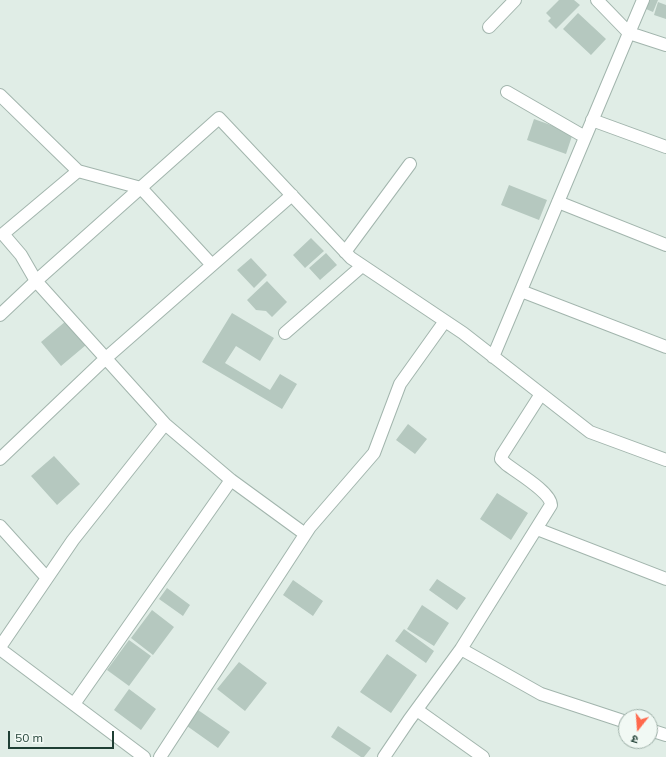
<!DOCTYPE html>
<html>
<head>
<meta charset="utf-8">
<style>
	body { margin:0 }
	#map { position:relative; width:666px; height:757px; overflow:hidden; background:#e0ede6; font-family:Mulish,"Noto Sans Devanagari",sans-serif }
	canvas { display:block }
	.north { position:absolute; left:618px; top:709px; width:40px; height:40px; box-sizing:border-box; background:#f1f9f4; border:1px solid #9dafa7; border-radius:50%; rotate:197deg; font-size:11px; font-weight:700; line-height:16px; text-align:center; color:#1f3f34 }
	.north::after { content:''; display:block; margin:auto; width:14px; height:18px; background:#ff694c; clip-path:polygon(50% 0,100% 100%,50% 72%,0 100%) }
	.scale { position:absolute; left:8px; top:731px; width:106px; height:18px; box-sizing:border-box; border:2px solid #1f3f34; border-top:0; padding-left:5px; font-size:12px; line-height:14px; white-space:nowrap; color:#1f3f34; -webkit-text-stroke:3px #f1f9f4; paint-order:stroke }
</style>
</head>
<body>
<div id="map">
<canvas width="666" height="757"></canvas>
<div class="north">उ</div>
<div class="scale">50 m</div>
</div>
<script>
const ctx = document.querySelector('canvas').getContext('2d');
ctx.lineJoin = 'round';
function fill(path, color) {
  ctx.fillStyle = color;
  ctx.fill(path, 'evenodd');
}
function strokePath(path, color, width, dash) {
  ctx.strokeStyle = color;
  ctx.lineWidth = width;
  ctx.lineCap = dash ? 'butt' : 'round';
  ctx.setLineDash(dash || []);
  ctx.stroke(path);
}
const building = new Path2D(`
	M559 0H574L580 5 556 29 548 21 551 18 546 13Z
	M649 0H658L653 12 646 9Z
	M658 2 666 5V19L654 15Z
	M578 13 606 39 591 55 563 29Z
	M534 119 573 133 566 154 527 140Z
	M509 185 547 200 539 220 501 205Z
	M311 238 324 251 305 268 293 255Z
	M326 253 337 265 320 280 309 268Z
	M251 258 267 275 254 288 237 270Z
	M267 281 287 302 272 317 266 311 256 310 247 300Z
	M232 313 274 338 260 361 236 346 225 363 270 390 280 374 297 384 282 409 202 362Z
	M66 321 86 345 61 366 41 342Z
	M408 424 427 439 415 454 396 440Z
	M54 456 80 484 57 505 31 476Z
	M497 493 528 513 511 540 480 519Z
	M437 579 466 598 457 610 429 590Z
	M293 580 323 601 313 616 283 595Z
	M167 588 190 605 183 616 159 599Z
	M422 605 449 623 434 646 407 629Z
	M152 610 174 627 153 655 131 638Z
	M404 629 434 651 426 663 395 641Z
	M129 640 151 656 129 686 107 670Z
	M387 654 417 675 391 713 360 692Z
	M239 662 267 683 245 711 217 689Z
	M129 689 156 709 141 730 114 710Z
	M198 710 230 732 218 748 187 726Z
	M338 726 371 748 364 757H361L331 737Z`);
const minor = new Path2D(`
	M643 0 629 33 666 45
	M489 27 515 0
	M507 92 585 137
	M0 95 78 171 141 188 212 265
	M592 120 666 147
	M78 171 3 234 21 255 36 281 165 424 231 480 305 534
	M558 202 666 245
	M345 252 410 164
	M521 291 666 347
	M0 315 36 281 219 118 351 258 463 333 590 432 666 460
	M285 333 362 266
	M493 357 629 33 597 0
	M0 459 106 358 292 195
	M0 526 47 578
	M537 529 666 579
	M0 647 73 540 165 424
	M0 649 144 757
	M461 649 541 694 626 722
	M74 704 231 480
	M417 710 483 757
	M650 730 666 735
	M160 757 310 527 374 453 400 384 445 321
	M384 757 409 720 461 649 551 505C551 492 516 472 506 464L501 459 502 455 541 394`);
fill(building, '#b5c8bf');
strokePath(minor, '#a2b5ad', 14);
strokePath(minor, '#fff', 12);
</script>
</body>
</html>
